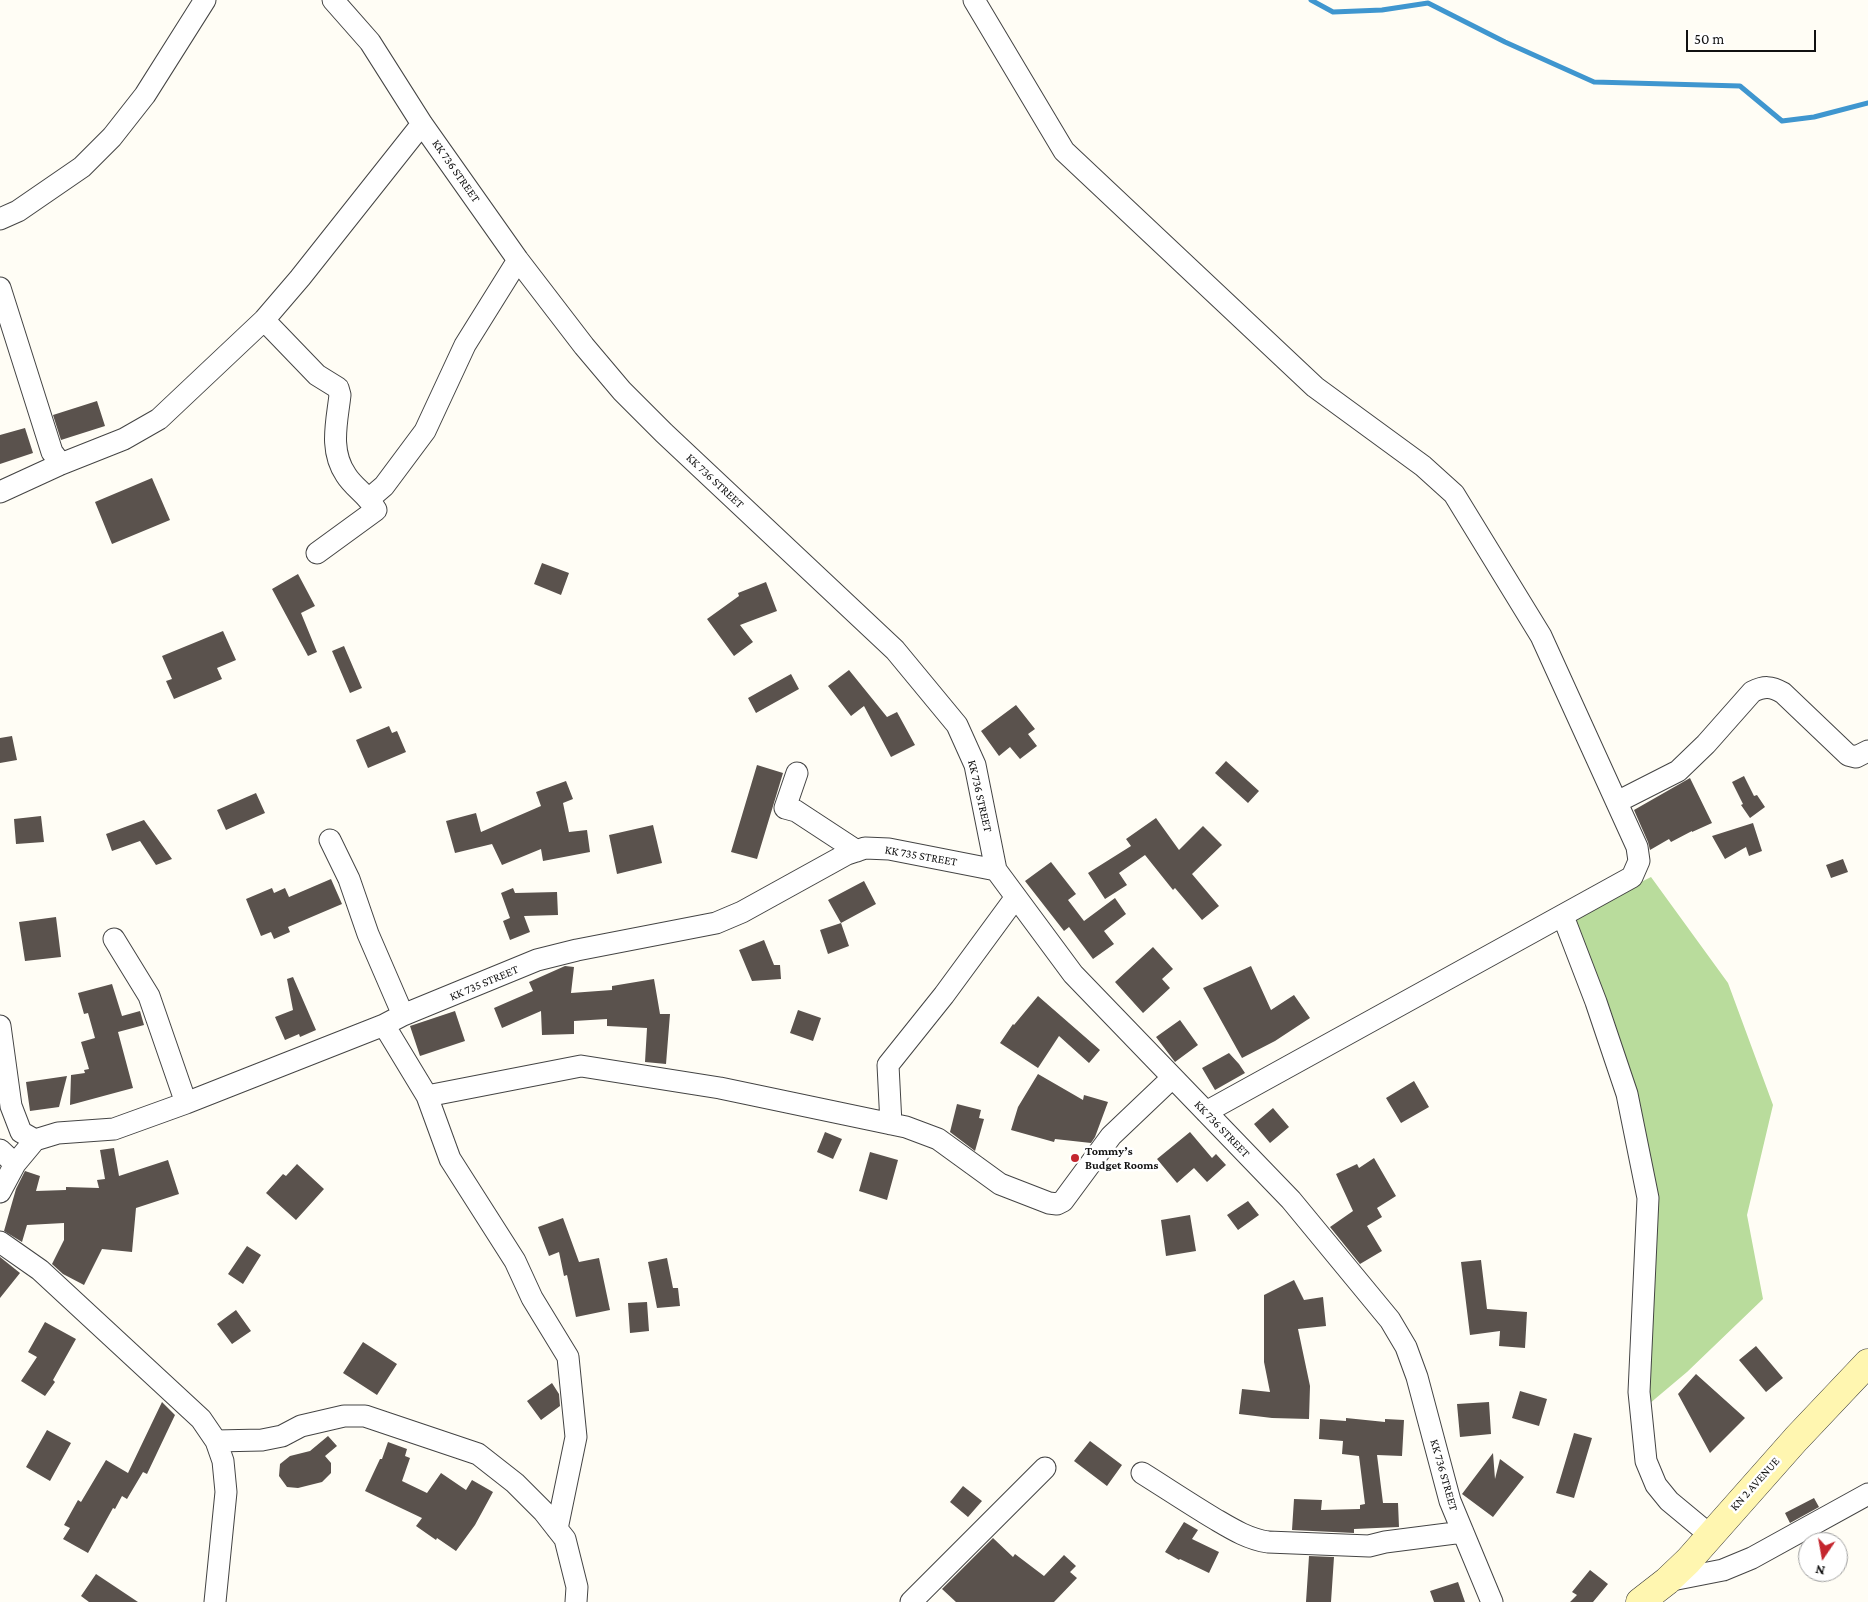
<!DOCTYPE html>
<html>
<head>
<meta charset="utf-8">
<style>
	body { margin:0 }
	#map { position:relative; width:1868px; height:1602px; overflow:hidden; background:#fffdf5; font-family:"Crimson Pro",serif }
	canvas { display:block }
	.north { position:absolute; left:1798px; top:1532px; width:50px; height:50px; box-sizing:border-box; background:#fff; border:1px solid #a0a0a0; border-radius:50%; rotate:192deg; font-size:14px; font-weight:700; line-height:20px; text-align:center; color:#111 }
	.north::after { content:''; display:block; margin:auto; width:18px; height:22px; background:#c4262e; clip-path:polygon(50% 0,100% 100%,50% 72%,0 100%) }
	.scale { position:absolute; left:1686px; top:30px; width:130px; height:22px; box-sizing:border-box; border:2px solid #111; border-top:0; padding-left:6px; font-size:15px; line-height:18px; white-space:nowrap; color:#111; -webkit-text-stroke:4px #fff; paint-order:stroke }
</style>
</head>
<body>
<div id="map">
<canvas width="1868" height="1602"></canvas>
<div class="north">N</div>
<div class="scale">50 m</div>
</div>
<script>
const ctx = document.querySelector('canvas').getContext('2d');
ctx.lineJoin = 'round';
function fill(path, color) {
  ctx.fillStyle = color;
  ctx.fill(path, 'evenodd');
}
function strokePath(path, color, width, dash) {
  ctx.strokeStyle = color;
  ctx.lineWidth = width;
  ctx.lineCap = dash ? 'butt' : 'round';
  ctx.setLineDash(dash || []);
  ctx.stroke(path);
}
function label(font, color, halo, rows, align = 'center') {
  ctx.font = font + ' "Crimson Pro",serif';
  ctx.lineWidth = 5;
  ctx.setLineDash([]);
  ctx.textBaseline = 'middle';
  ctx.strokeStyle = halo;
  ctx.fillStyle = color;
  for (const [text, x, y, turn = 0] of rows) {
    ctx.save();
    ctx.translate(x, y);
    ctx.rotate((+turn || 0) * Math.PI / 180);
    ctx.textAlign = isNaN(turn) ? turn : align;
    if (halo) ctx.strokeText(text, 0, 0);
    ctx.fillText(text, 0, 0);
    ctx.restore();
  }
}
const forest = new Path2D(`
	M1651 877 1728 983 1773 1105 1747 1215 1763 1299 1687 1372 1649 1404 1658 1200 1571 917Z`);
const stream = new Path2D(`
	M1311 0 1333 12 1382 10 1428 3 1505 42 1594 82 1740 86 1782 121 1814 117 1868 103`);
const building = new Path2D(`
	M97 401 105 426 61 440 53 415Z
	M25 428 33 453 0 464V435Z
	M152 478 170 520 112 544 95 502Z
	M542 563 569 573 561 595 534 584Z
	M298 574 315 606 301 613 317 652 308 656 272 589Z
	M766 582 777 611 740 625 753 642 734 656 707 619 739 596 738 593Z
	M223 631 236 660 217 668 222 679 174 699 166 681 172 679 162 656Z
	M344 646 362 688 350 693 332 651Z
	M849 670 887 717 897 712 915 745 891 757 864 706 851 716 828 686Z
	M791 674 799 689 756 713 748 698Z
	M1016 705 1035 729 1028 734 1037 746 1020 759 1010 747 999 756 981 731Z
	M389 726 392 733 397 731 406 752 368 768 356 740Z
	M12 736 17 760 0 763V738Z
	M1226 761 1259 791 1248 803 1215 773Z
	M757 765 783 773 757 859 731 852Z
	M1744 776 1754 796 1757 795 1765 807 1750 818 1741 805 1743 804 1732 782Z
	M1690 778 1712 823 1692 832V831L1671 842 1669 839 1650 850 1648 842 1634 810Z
	M566 781 573 799 563 803 569 832 587 830 590 852 543 861 541 849 502 865 492 844 455 853 446 821 476 813 481 832 541 806 536 792Z
	M256 793 265 813 226 830 217 810Z
	M41 816 44 842 16 844 14 819Z
	M1156 818 1179 850 1203 826 1222 845 1192 874 1219 906 1202 920 1175 888 1173 890 1145 855 1119 873 1127 885 1105 899 1088 873 1131 846 1126 839Z
	M144 820 172 859 156 865 140 841 112 851 106 834Z
	M1753 823 1762 851 1749 856 1746 847 1725 859 1712 836Z
	M653 825 662 863 617 874 609 835Z
	M1843 859 1848 872 1831 878 1826 865Z
	M1051 862 1076 894 1068 900 1084 921 1115 898 1126 914 1104 931 1114 944 1093 959 1069 927 1064 931 1025 881Z
	M331 879 342 904 288 927 290 932 274 939 271 932 261 936 246 899 272 888 274 893 285 888 289 897Z
	M864 881 876 904 841 923 828 900Z
	M513 888 515 893 557 892 558 915 524 916 530 932 510 940 503 921 510 918 501 893Z
	M56 917 61 957 25 961 19 922Z
	M841 923 849 946 828 954 820 930Z
	M764 940 774 965H780L781 979 752 981 739 950Z
	M1153 947 1173 969 1162 979 1170 988 1143 1013 1115 982Z
	M565 966 574 967 571 993 612 990V986L654 979 660 1014H670L666 1064 645 1062 647 1028 607 1026V1019L574 1021V1034L542 1035 541 1011 502 1028 494 1008 533 991 529 982Z
	M1251 966 1271 1010 1294 995 1310 1018 1275 1041 1242 1058 1203 988Z
	M293 977 316 1030 300 1037 299 1034 285 1040 275 1017 293 1010 287 979Z
	M112 984 122 1016 140 1011 144 1025 118 1032 133 1088 70 1105 71 1075 85 1073 84 1070 89 1069 81 1042 95 1038 88 1013 84 1014 78 993Z
	M1038 996 1100 1050 1089 1063 1059 1036 1038 1068 1000 1043 1013 1024 1014 1025Z
	M798 1010 821 1018 813 1041 790 1033Z
	M455 1011 465 1041 420 1056 410 1026Z
	M1180 1020 1198 1045 1175 1062 1156 1037Z
	M1229 1053 1239 1064 1245 1073 1215 1090 1202 1068Z
	M1038 1074 1083 1100 1084 1095 1108 1102 1095 1137 1091 1143 1055 1139 1054 1142 1011 1130 1018 1107Z
	M67 1076 59 1107 30 1111 26 1082Z
	M1414 1081 1429 1107 1401 1123 1386 1098Z
	M957 1104 981 1110 979 1118 984 1119 975 1151 950 1132Z
	M1273 1108 1289 1127 1270 1143 1254 1124Z
	M825 1132 842 1139 833 1159 817 1152Z
	M1190 1132 1212 1158 1216 1154 1226 1165 1207 1182 1194 1168 1177 1183 1157 1159Z
	M114 1148 119 1176 168 1160 179 1194 136 1208 132 1252 102 1249 84 1285 63 1274 52 1264 64 1240V1223L27 1225 22 1242 4 1231 16 1189 25 1171 40 1176 36 1191 66 1190V1187L99 1188 97 1180 105 1179 100 1150Z
	M870 1152 898 1160 887 1200 859 1191Z
	M1374 1158 1396 1196 1377 1208 1382 1217 1367 1226 1382 1251 1360 1264 1330 1227 1353 1211 1336 1174 1357 1164 1359 1168Z
	M297 1164 324 1189 296 1220 266 1193 283 1174 286 1176Z
	M1248 1201 1259 1215 1238 1230 1227 1215Z
	M1190 1215 1196 1251 1166 1256 1161 1220Z
	M563 1218 579 1262 599 1258 610 1310 576 1317 567 1275 564 1276 559 1252 549 1256 538 1227Z
	M247 1246 261 1255 243 1284 228 1274Z
	M0 1257 20 1273 0 1298Z
	M667 1258 673 1288H678L680 1306 657 1308 648 1262Z
	M1481 1260 1487 1309 1527 1312 1525 1348 1499 1346 1500 1331 1470 1335 1461 1262Z
	M1294 1280 1304 1300 1323 1297 1326 1326 1298 1329 1310 1386 1309 1419 1272 1418 1239 1414 1242 1389 1270 1392 1264 1362V1295Z
	M647 1302 649 1331 630 1333 628 1303Z
	M236 1310 251 1331 232 1344 217 1324Z
	M45 1322 76 1339 53 1380 55 1382 45 1396 21 1381 37 1357 28 1352Z
	M363 1342 397 1364 377 1395 343 1373Z
	M1756 1346 1783 1378 1766 1392 1739 1360Z
	M1696 1374 1745 1418 1710 1453 1678 1394Z
	M552 1383 559 1394 560 1406 541 1420 527 1401Z
	M1520 1391 1547 1399 1539 1426 1512 1418Z
	M162 1402 175 1415 147 1474 143 1472 127 1499 122 1496 115 1509 113 1508 88 1553 63 1539 70 1528 64 1525 78 1500 81 1502 106 1460 128 1473Z
	M1489 1402 1491 1434 1460 1437 1457 1404Z
	M1346 1418 1385 1422V1419L1404 1420 1402 1456 1377 1455 1383 1503H1398L1399 1527 1354 1529V1533L1292 1530 1294 1499 1322 1500 1321 1510 1360 1509V1505L1365 1504 1359 1456 1342 1454 1343 1441 1319 1439 1320 1419 1346 1421Z
	M47 1430 71 1443 50 1481 26 1467Z
	M1574 1433 1592 1438 1574 1498 1556 1493Z
	M328 1436 337 1446 325 1456 331 1463V1473L322 1482 298 1488 287 1487 279 1476 280 1464 290 1456 310 1451Z
	M1090 1441 1122 1465 1107 1486 1074 1461Z
	M388 1442 407 1449 405 1456 410 1458 402 1481 427 1493 441 1473 466 1490 472 1480 493 1492 475 1525 456 1551 437 1538 436 1540 416 1526 422 1518 365 1491 380 1459H382Z
	M1493 1453 1495 1479 1500 1459 1524 1477 1493 1517 1462 1494Z
	M963 1486 982 1501 968 1517 950 1502Z
	M1814 1498 1819 1507 1790 1523 1785 1513Z
	M1184 1522 1198 1530 1192 1539 1219 1552 1209 1573 1180 1559 1179 1560 1165 1552Z
	M993 1538 1013 1557 1015 1554 1044 1576 1064 1555 1076 1566 1070 1572 1077 1578 1054 1602H956L942 1589Z
	M1309 1556 1334 1557 1331 1602H1306Z
	M1590 1570 1608 1584 1593 1602H1570L1577 1595 1572 1592Z
	M96 1574 138 1602H89L81 1596Z
	M1458 1582 1465 1602H1434L1430 1591Z`);
const street = new Path2D(`
	M333 0 370 42 422 124 518 260 584 346 622 391 664 433 895 650 957 725 975 765 996 870 1073 974 1291 1200 1390 1320 1406 1347 1417 1377 1450 1501 1492 1602
	M974 0 1064 151 1315 387 1423 466 1454 494 1541 636 1637 847 1639 861 1632 877 1206 1112
	M0 219 18 211 82 167 112 137 145 95 205 0
	M0 288 52 452 61 464
	M264 320 317 375 338 388 340 395C337 422 329 450 346 475 354 488 367 494 376 510L317 553
	M0 492 61 464 124 439 159 419 264 320 300 278 422 124
	M370 498 384 486 425 431 465 345 518 260
	M797 773 785 808 796 811 857 851
	M1617 802 1678 771 1706 744 1752 692C1764 686 1771 686 1783 693L1848 755 1856 757 1868 751
	M330 840 349 879 368 934 403 1015
	M1563 916 1596 1002 1627 1094 1648 1198 1639 1392 1646 1461 1656 1485 1669 1501 1710 1535
	M114 939 149 996 186 1103
	M384 1025 427 1096 450 1159 515 1261 532 1298 568 1357 576 1437 557 1529
	M0 1026 11 1106 21 1132 35 1140
	M427 1096 581 1066 720 1088 906 1127 938 1139 1000 1184 1049 1203 1057 1204 1063 1201 1111 1136 1172 1078
	M891 1124 888 1065 944 995 1016 897
	M0 1150 15 1164
	M0 1192 15 1164 35 1140 58 1133 114 1129 186 1103 384 1025 403 1015 537 960 577 950 716 923 742 912 847 854 865 848 889 849 996 870
	M0 1242 40 1270 201 1419 216 1441 223 1461 226 1492 215 1602
	M216 1441 262 1440 282 1436 301 1426 344 1416H365L478 1454 515 1483 543 1511 565 1539 577 1587 576 1602
	M1142 1473C1166 1488 1190 1504 1215 1519 1232 1529 1248 1539 1268 1542L1369 1546 1385 1542 1463 1532
	M1667 1581 1723 1570 1752 1558 1868 1494
	M911 1602 1045 1468`);
const secondary = new Path2D(`
	M1640 1602 1667 1581 1688 1561 1796 1439 1868 1363`);
const markers = [
	[1075,1158,5,"#c4262e"]
];
const streetNames = [
	["KK 736 STREET",456,171,55],
	["KK 736 STREET",715,481,43],
	["KK 736 STREET",980,796,77],
	["KK 735 STREET",921,856,10],
	["KK 735 STREET",484,983,-23],
	["KK 736 STREET",1222,1129,46],
	["KK 736 STREET",1444,1475,74],
	["KN 2 AVENUE",1755,1484,-48]
];
const poiNames = [
	["Tommy’s",1085,1151],
	["Budget Rooms",1085,1165]
];
fill(forest, '#b9dc9c');
strokePath(stream, '#3f96cf', 5);
fill(building, '#5a524d');
strokePath(street, '#444', 23);
strokePath(secondary, '#333', 29);
strokePath(street, '#fff', 21);
strokePath(secondary, '#fff6b0', 28);
for (const [x, y, r, color] of markers) {
  const dot = new Path2D();
  dot.arc(x, y, r, 0, 2 * Math.PI);
  ctx.fillStyle = color;
  ctx.fill(dot);
  strokePath(dot, '#fff', 2);
}
label('12px', '#111', '#fff', streetNames);
label('bold 12px', '#111', '#fff', poiNames, 'left');
</script>
</body>
</html>
